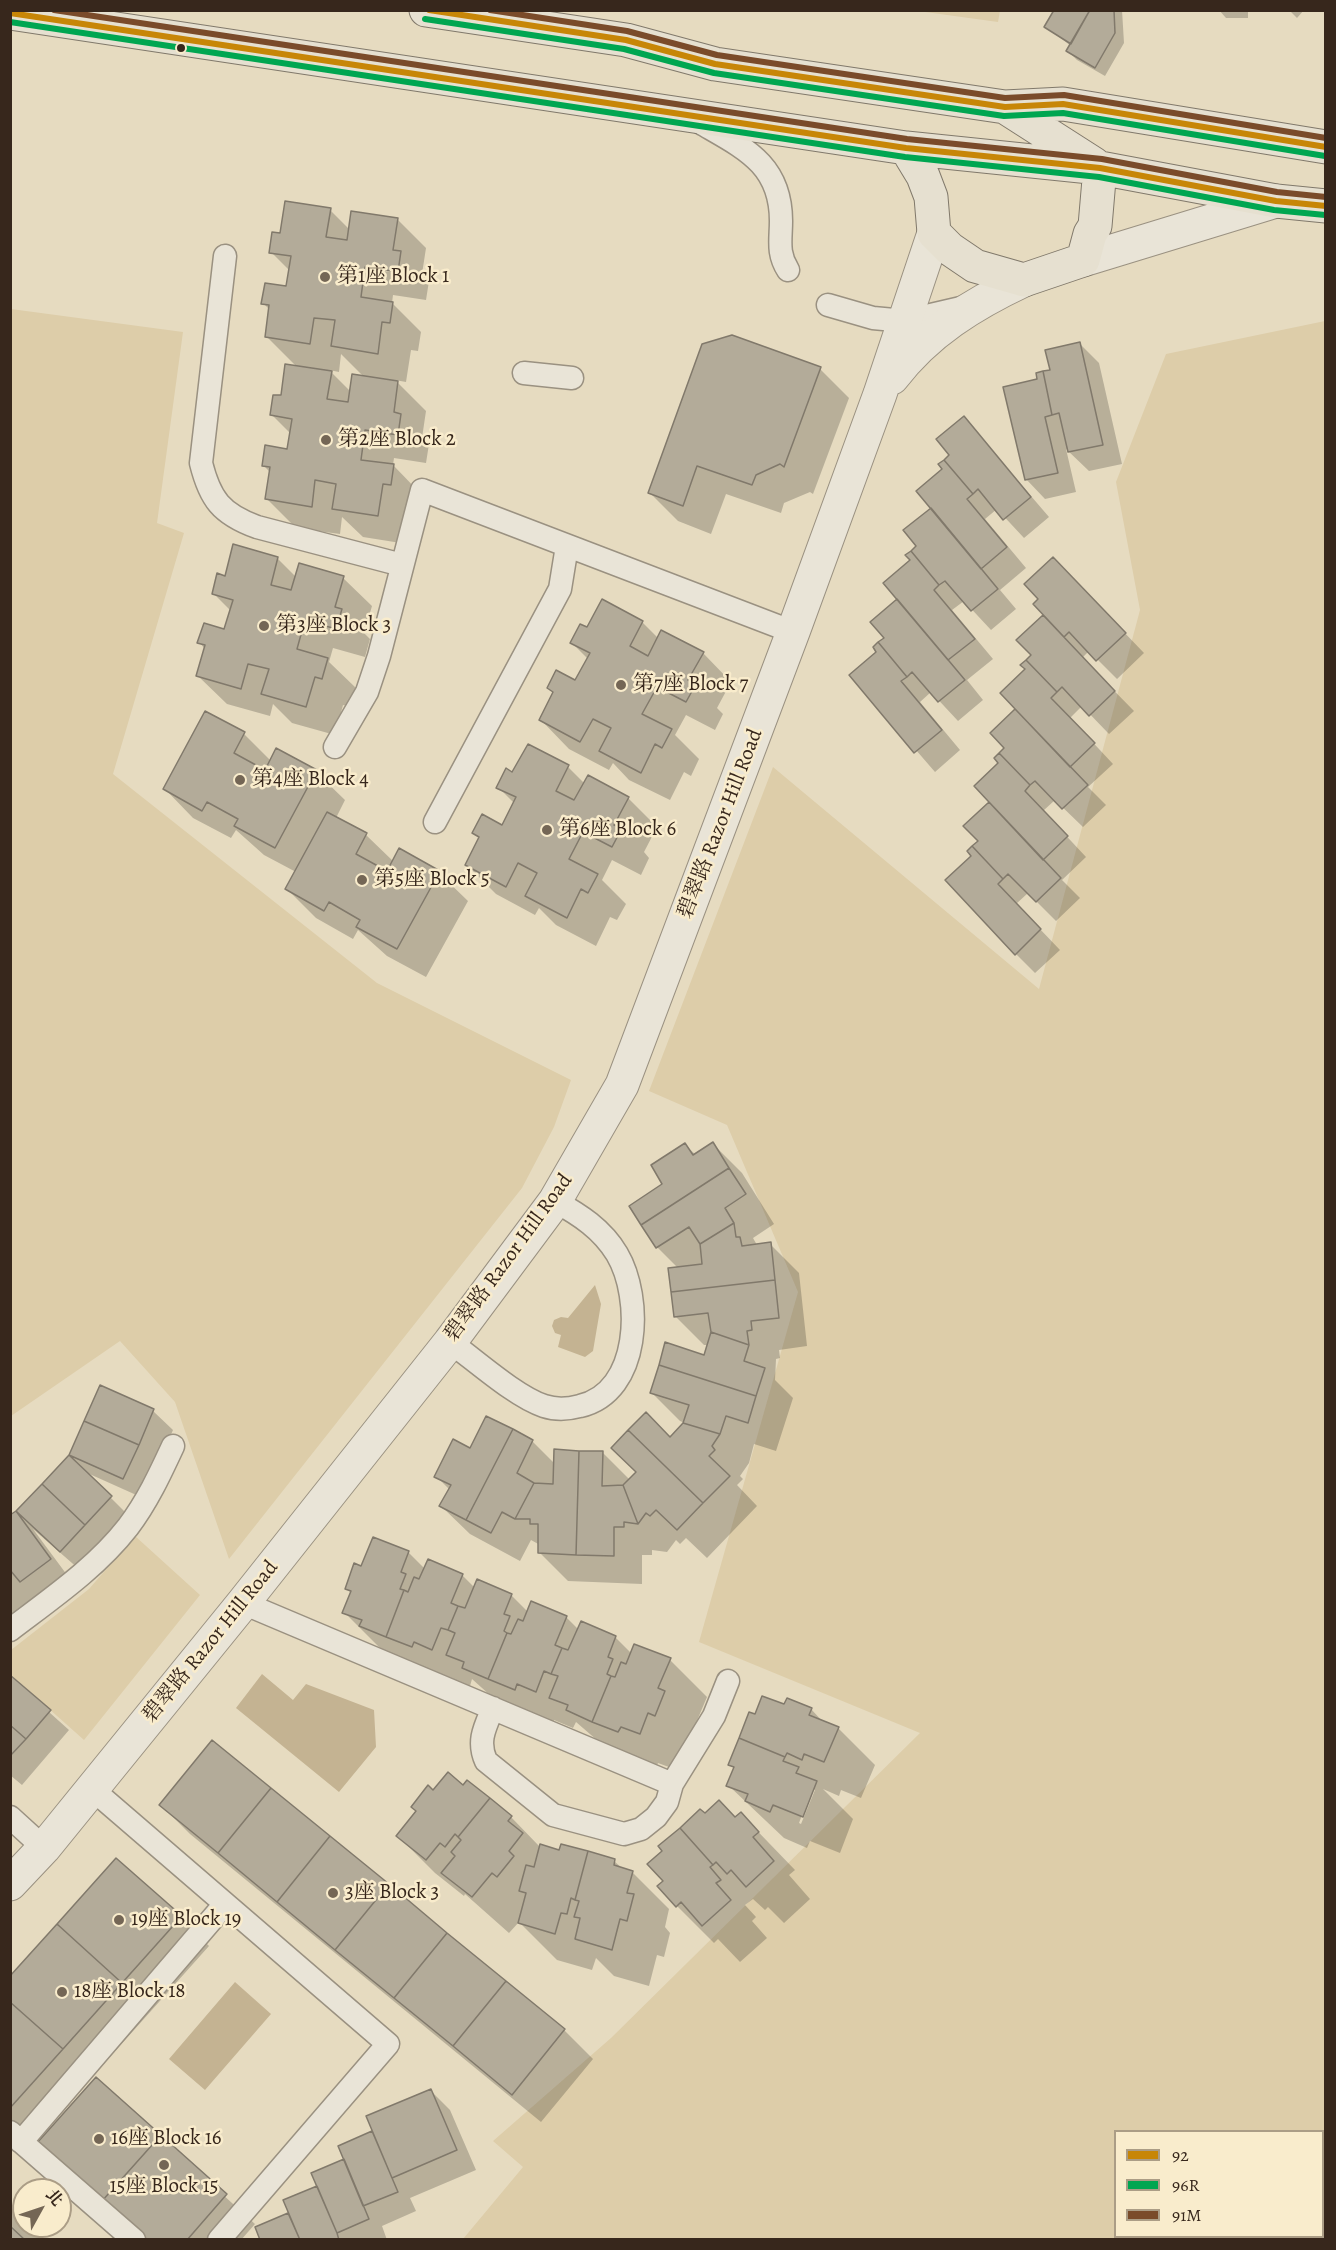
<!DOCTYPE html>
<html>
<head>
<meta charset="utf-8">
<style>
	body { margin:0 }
	#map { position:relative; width:1336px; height:2250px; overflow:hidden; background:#e6dbc0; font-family:Alegreya,"Noto Serif TC",serif }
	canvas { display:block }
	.frame { position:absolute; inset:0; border:12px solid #37271c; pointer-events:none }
	.legend { position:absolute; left:1114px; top:2130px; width:210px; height:108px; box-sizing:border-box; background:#f9eccc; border:2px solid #ab9d86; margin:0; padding:8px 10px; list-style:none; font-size:18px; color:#37271c }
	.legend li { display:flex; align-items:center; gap:12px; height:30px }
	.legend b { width:30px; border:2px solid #ab9d86 }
	.north { position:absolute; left:12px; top:2178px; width:60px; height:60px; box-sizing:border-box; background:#f9eccc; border:2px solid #ab9d86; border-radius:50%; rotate:50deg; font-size:16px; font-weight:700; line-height:24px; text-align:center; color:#37271c }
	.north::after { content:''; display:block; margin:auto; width:21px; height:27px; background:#746655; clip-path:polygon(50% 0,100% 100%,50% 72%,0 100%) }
</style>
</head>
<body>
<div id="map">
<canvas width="1336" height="2250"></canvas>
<div class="frame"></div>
<ul class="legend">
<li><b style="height:8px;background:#c78607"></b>92</li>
<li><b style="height:8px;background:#00a651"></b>96R</li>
<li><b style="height:8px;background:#7a4b2a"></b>91M</li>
</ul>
<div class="north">北</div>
</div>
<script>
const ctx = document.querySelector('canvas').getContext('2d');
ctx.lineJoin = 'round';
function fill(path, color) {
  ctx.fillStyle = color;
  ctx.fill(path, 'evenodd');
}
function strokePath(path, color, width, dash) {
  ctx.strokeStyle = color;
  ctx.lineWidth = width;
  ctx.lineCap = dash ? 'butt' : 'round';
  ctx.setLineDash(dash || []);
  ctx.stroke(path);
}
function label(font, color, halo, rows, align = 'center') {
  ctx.font = font + ' Alegreya,"Noto Serif TC",serif';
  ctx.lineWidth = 5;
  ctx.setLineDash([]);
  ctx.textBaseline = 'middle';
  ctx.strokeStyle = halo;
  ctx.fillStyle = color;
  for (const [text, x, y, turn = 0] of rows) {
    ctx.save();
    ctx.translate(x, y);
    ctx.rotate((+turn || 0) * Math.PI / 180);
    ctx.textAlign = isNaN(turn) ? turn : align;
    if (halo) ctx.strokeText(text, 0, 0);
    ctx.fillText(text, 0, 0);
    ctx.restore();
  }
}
const green = new Path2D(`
	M918 11 1000 10V11L998 22Z
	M11 309 183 332 157 523 184 533 113 774 377 983 571 1080 554 1127 522 1188 229 1559 175 1402 120 1341 11 1416Z
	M1325 321V2239H463L523 2167 493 2141 611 2038 920 1733 699 1642 798 1292 727 1125 649 1091 773 767 1039 989 1140 610 1116 482 1166 354ZM1116 2132H1322V2236H1116Z
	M135 1536 200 1595 84 1740 11 1675V1650L89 1589Z`);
const water = new Path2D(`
	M595 1285 601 1304 593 1351 585 1357 558 1347 561 1335 555 1333 552 1326 554 1320 561 1317 568 1318Z
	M262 1674 293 1700 306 1684 374 1710 376 1747 339 1792 236 1708Z
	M235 1982 271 2014 205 2090 169 2059Z`);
const shadow = new Path2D(`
	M1056 10H1122L1124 43 1105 76 1077 60 1068 51 1071 46 1046 27Z
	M1219 10H1248V18H1226Z
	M1289 10H1304L1297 18Z
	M330 210 350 230 397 219 426 248 422 274 429 281 426 300 393 295 392 303 421 332 418 351 411 350 406 382 395 380 426 411 422 438 429 444 426 463 394 458 393 465 422 495 407 544 363 537 342 517 340 534 296 528 267 499 271 473 264 466 288 450 291 434 272 415 297 367 266 336 270 310 263 303 287 288 290 271 271 252 281 235ZM375 267 405 271V274L375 270ZM341 354 364 377 351 392 329 370 339 372Z
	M732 336 820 369 849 398 813 494 810 492 784 503 781 513 726 494 711 534 678 521 650 493Z
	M1080 344 1099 363 1122 464 1089 471 1066 449 1076 492 1045 499 1026 479 1039 380Z
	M964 418 1049 517 1024 538 997 509 985 519 1026 568 1000 590 1016 609 991 630 964 601 952 610 993 659 967 680 983 700 958 721 931 692 920 702 960 750 935 772 851 675 879 652 886 638Z
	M234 546 278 559 296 577 343 578 372 606 364 633 370 639 365 657 333 648 329 662 356 688 351 707 343 705 335 735 292 723 273 704 270 716 227 704 198 676 205 649 199 642 225 631 231 611 213 593 226 577Z
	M1072 578 1144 653 1117 679 1089 651 1082 658 1134 711 1109 734 1082 706 1070 718 1113 764 1088 787 1106 805 1083 827 1055 800 1043 811 1086 857 1062 880 1080 898 1056 921 1028 893 1016 904 1060 950 1035 973 1016 954 973 856 1006 748 992 733 1018 709 1033 655 1019 640 1045 615Z
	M642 622 659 639 703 653 731 682 717 708 723 714 715 730 686 715 675 735 699 759 691 776 684 772 670 800 629 780 613 763 609 770 569 749 541 720 554 694 549 688 576 682 588 659 572 643 588 629Z
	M244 734 271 761 277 750 316 772 345 800 336 818 366 835 394 862 439 873 468 901 426 977 387 956 358 930 353 939 316 918 287 889 296 872 264 855 236 830 231 838 193 818 165 789Z
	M568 767 585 784 628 798 657 827 644 852 649 858 641 875 612 860 602 880 626 904 617 920 610 917 596 946 556 925 539 908 535 915 496 894 467 865 480 839 474 833 503 827 514 803 498 787 513 774Z
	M713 1144 742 1173 774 1224 753 1238 757 1245 770 1244 799 1273 807 1346 779 1350 780 1358 776 1359 775 1380 793 1398 776 1451 754 1444 749 1463 740 1476 743 1479 737 1485 757 1506 707 1558 686 1538 680 1544 676 1540 667 1552 652 1550V1555H642V1584L568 1581 540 1553V1545L531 1540 520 1561 470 1534 441 1506 450 1490 436 1476 471 1450 532 1441 555 1464 603 1453 630 1480 685 1423 680 1421 651 1392 705 1357 708 1345H704L675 1316 678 1268 657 1247 664 1185 685 1145 696 1155Z
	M153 1411 173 1430 143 1498 85 1472 130 1517 80 1570 33 1529 70 1579 10 1623V1517L71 1455Z
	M408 1552 425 1569 462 1575 475 1588 511 1595 528 1612 566 1617 579 1630 581 1623 616 1638 632 1654 670 1660 707 1697 696 1723 701 1729 677 1770 658 1763 656 1768 605 1747 576 1722 573 1728 554 1720 552 1726 501 1705 472 1679 470 1686 451 1678 449 1683 381 1649 344 1612 352 1594 346 1588 362 1568Z
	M10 1677 69 1730 22 1785 10 1775Z
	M785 1706 811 1709 824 1723 838 1728 875 1765 861 1798 841 1790 839 1796 823 1789 853 1819 840 1853 810 1841 807 1848 784 1838 728 1785 735 1769 730 1764 756 1716ZM812 1788 815 1790 801 1824 799 1823Z
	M463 1787 511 1817 539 1846 614 1861 623 1869 632 1872 669 1909 665 1927 670 1933 664 1957 657 1955 649 1986 614 1976 596 1958 592 1970 557 1960 519 1922 509 1933 465 1894 464 1896 435 1873 398 1836 434 1792Z
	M161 1805 564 2030 593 2059 541 2122 190 1834Z
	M741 1814 795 1870 789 1875 810 1899 784 1923 768 1907 765 1910 753 1899 745 1905 756 1917 752 1921 767 1938 740 1962 718 1939 714 1943 677 1906 665 1882 705 1815 736 1818Z
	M181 1918 209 1946 34 2142 10 2121V1979Z
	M96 2079 255 2224 241 2240H144Z
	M430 2090 450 2110 476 2170 410 2198 416 2211 382 2226 387 2240H261L257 2228 290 2214 346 2160 340 2147 374 2132Z
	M10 2206 24 2220V2226H30L42 2238 40 2240H10Z`);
const building = new Path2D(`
	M1054 10H1090L1071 44 1044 27Z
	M1090 10H1114L1115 33 1095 68 1066 51Z
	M285 201 331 208 326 237 347 240 351 211 398 218 393 250 401 251 398 272 365 267 361 297 393 302 390 323 382 322 378 354 331 346 335 320 314 318 310 344 265 337 269 305 261 304 265 283 286 286 291 256 269 253 272 232 280 233Z
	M732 335 821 367 784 467 780 464 756 475 752 485 697 466 683 506 648 493 702 344Z
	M1080 342 1103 445 1068 452 1059 413 1052 415 1043 371 1050 370 1045 350Z
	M285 364 332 371 327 399 348 402 352 374 398 381 394 412 401 414 398 435 365 430 361 460 394 464 391 485 383 484 378 516 332 509 336 484 315 480 312 507 265 499 270 467 262 466 265 445 287 449 292 419 270 415 273 395H281Z
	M1043 371 1052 415 1045 417 1058 473 1025 480 1003 387 1037 379 1036 373Z
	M964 416 1031 497 1003 520 978 489 973 494 944 460 949 455 936 439Z
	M944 460 973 494 967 499 1007 547 981 569 916 491 942 469 938 464Z
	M931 508 998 589 971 611 945 581 939 585 911 551 916 546 903 530Z
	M233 544 278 557 271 585 291 590 299 563 344 576 335 607 342 609 336 629 305 620 297 649 328 658 322 679 315 677 306 707 261 694 269 669 248 664 241 689 196 676 205 645 197 643 204 623 224 629 233 600 212 594 217 573 225 576Z
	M911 551 939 585 934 590 975 639 948 660 883 583 910 560 905 555Z
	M1053 557 1126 633 1096 661 1069 632 1064 637 1033 604 1038 599 1024 584Z
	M602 599 643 621 630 646 648 656 661 630 704 652 688 680 696 684 686 702 657 687 642 714 672 729 662 748 655 744 641 773 599 751 611 728 593 719 580 742 539 720 553 692 547 688 556 670 575 680 590 653 570 643 580 624 587 627Z
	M897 599 965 680 938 702 912 672 907 677 878 642 884 638 870 622Z
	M1043 615 1115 691 1089 716 1062 687 1057 692 1026 660 1031 655 1016 640Z
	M878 642 907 677 901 681 942 730 914 753 849 675 876 652 873 647Z
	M1026 660 1057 692 1051 698 1095 743 1070 767 1000 693 1025 669 1020 665Z
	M1015 709 1088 785 1062 809 1035 781 1030 785 999 753 1004 748 990 733Z
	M205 711 245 732 234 753 265 770 276 748 317 770 275 848 234 826 238 819 207 802 202 811 163 789Z
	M528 744 569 765 556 791 574 800 588 775 629 797 614 825 622 828 612 847 583 832 569 859 598 874 588 893 581 889 567 918 525 896 537 873 518 863 506 887 465 865 479 837 472 833 482 814 502 825 516 797 496 788 506 768 512 772Z
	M999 753 1030 785 1025 791 1068 836 1043 860 974 786 998 763 994 758Z
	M989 802 1061 878 1036 902 1008 874 1003 879 972 846 978 841 963 826Z
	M327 812 367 833 356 854 387 871 399 848 440 871 397 949 356 927 360 920 329 902 324 911 285 889Z
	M972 846 1003 879 998 884 1041 929 1015 955 945 880 971 856 967 851Z
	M713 1142 729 1168 641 1225 629 1206 662 1184 651 1165 685 1143 693 1155Z
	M729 1168 746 1194 725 1208 734 1223 700 1244 689 1227 656 1248 641 1225Z
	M734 1223 736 1237H740L742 1246 771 1242 775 1280 671 1292 668 1268 702 1264 700 1244Z
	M775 1280 779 1318 751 1321 752 1330 747 1331 749 1345 711 1332 708 1313 674 1317 671 1292Z
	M711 1332 749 1345 744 1361 765 1368 756 1396 659 1365 665 1342 704 1355Z
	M659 1365 756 1396 748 1423 726 1416 720 1434 683 1423 689 1405 650 1393Z
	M100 1385 154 1409 139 1445 84 1421Z
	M646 1412 670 1437 683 1423 720 1434 712 1446 715 1450 709 1456 730 1476 703 1503 628 1430Z
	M486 1416 513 1429 466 1520 439 1506 451 1485 434 1477 453 1439 470 1448Z
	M84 1421 139 1445 123 1479 69 1455Z
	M513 1429 533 1440 517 1473 534 1483 515 1519 502 1512 491 1533 466 1520Z
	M628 1430 703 1503 677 1530 656 1510 650 1516 646 1513 638 1524 623 1485 636 1472 611 1448Z
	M554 1449 579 1451 576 1555 538 1553V1524H530V1519H515L534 1483 553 1484Z
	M579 1451H603L602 1486 623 1485 638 1524 624 1522V1527H614V1556L576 1555Z
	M69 1455 112 1496 85 1525 42 1484Z
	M42 1484 85 1525 60 1552 16 1511Z
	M16 1511 51 1559 20 1582 10 1570V1515Z
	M373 1537 409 1551 401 1572 406 1574 400 1589 404 1590 386 1637 359 1626 362 1620 342 1613 351 1591 345 1589 354 1563 361 1566Z
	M428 1559 463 1574 451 1603 458 1606 448 1630 441 1628 432 1650 414 1642 412 1647 386 1637 404 1590 408 1592 414 1577 419 1579Z
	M477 1579 512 1594 504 1614 510 1616 504 1631 507 1633 488 1679 462 1668 464 1662 446 1655 455 1633 448 1630 458 1606 465 1608Z
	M531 1601 567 1616 555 1645 562 1648 551 1674 544 1671 536 1692 517 1684 515 1690 488 1679 507 1633 511 1634 518 1619 523 1621Z
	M581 1621 616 1636 608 1657 613 1659 607 1674 611 1676 592 1722 566 1710 568 1705 549 1698 558 1676 551 1674 562 1648 568 1650Z
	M634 1644 671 1658 658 1688 665 1691 655 1716 648 1713 640 1734 621 1727 618 1732 592 1722 611 1676 615 1677 621 1662 626 1664Z
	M10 1675 51 1710 26 1739 10 1725Z
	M762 1696 784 1704 787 1698 812 1708 809 1715 839 1727 824 1762 804 1754 802 1760 787 1753 785 1757 739 1738 749 1712 755 1714Z
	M10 1725 26 1739 10 1756Z
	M739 1738 785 1757 783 1761 799 1767 796 1773 817 1781 803 1817 773 1805 770 1812 745 1801 748 1794 726 1786 734 1767 728 1765Z
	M212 1740 271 1788 218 1853 159 1805Z
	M448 1772 463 1785 467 1780 490 1798 458 1837 455 1834 445 1847 440 1843 426 1860 396 1836 416 1811 411 1807 428 1785 433 1790Z
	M271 1788 330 1836 277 1902 218 1853Z
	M490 1798 512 1816 508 1821 523 1833 509 1851 514 1856 497 1877 492 1873 472 1897 441 1873 455 1856 451 1852 461 1840 458 1837Z
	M719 1800 735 1817 741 1812 759 1832 753 1837 774 1861 746 1887 731 1870 727 1874 716 1862 713 1865 680 1828 700 1809 705 1813Z
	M680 1828 713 1865 710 1867 721 1880 716 1883 731 1900 702 1926 681 1902 676 1907 657 1886 663 1881 647 1864 662 1851 658 1846Z
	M330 1836 389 1884 335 1950 277 1902Z
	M540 1844 559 1850 561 1844 588 1851 575 1900 571 1898 567 1914 561 1913 555 1934 518 1923 526 1893 519 1891 526 1865 534 1867Z
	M588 1851 615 1859 614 1865 633 1871 627 1893 634 1894 627 1921 620 1919 612 1950 575 1939 580 1918 574 1917 579 1901 575 1900Z
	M116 1858 182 1916 122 1983 57 1924Z
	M389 1884 447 1933 394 1998 335 1950Z
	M57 1924 122 1983 63 2049 10 2002V1976Z
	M447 1933 506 1981 453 2046 394 1998Z
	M506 1981 565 2029 512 2095 453 2046Z
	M10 2002 63 2049 10 2108Z
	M96 2077 161 2135 102 2201 37 2143Z
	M431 2089 457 2150 392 2178 366 2116Z
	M372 2131 398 2192 363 2206 338 2146Z
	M161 2135 227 2194 187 2240H145L102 2201Z
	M344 2159 369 2219 337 2233 311 2173Z
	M317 2186 337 2233 339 2240H300L283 2200Z
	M288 2213 300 2240H260L255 2227Z
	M10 2226 25 2240H10Z`);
const service = new Path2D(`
	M701 123C744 148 781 164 781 221 781 240 777 253 788 270
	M225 256 201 463C210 499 221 514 257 527L402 565
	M828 305 873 318 905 321 961 308
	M524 373 572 378
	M335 747 367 692 379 656 422 490 793 632
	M435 822 560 589 567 546
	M450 1342C475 1360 516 1397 544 1406 556 1410 569 1409 580 1406 641 1392 643 1298 617 1254 602 1229 580 1215 555 1201
	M243 1603 672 1784 667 1802 656 1817 641 1829 624 1834 553 1815 486 1761C477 1741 485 1727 493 1708
	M10 1630C52 1598 96 1568 128 1527 147 1502 160 1474 173 1446
	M672 1784 714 1716 728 1681
	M92 1789 388 2044 219 2240
	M10 1817 44 1848
	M10 2132 134 2240
	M21 2142 225 1904`);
const minor = new Path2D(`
	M1083 260 1276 201
	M892 378C927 332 973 304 1024 280
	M10 1884 44 1848 243 1603 450 1342 555 1201 622 1085 793 632 880 394 934 233`);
const primary = new Path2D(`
	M426 10 626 40 715 64 1005 107 1063 104 1326 147
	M10 13 906 148 1100 168 1276 201 1326 206
	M1005 107 1094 164
	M906 148 923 176 931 197 934 233 950 249 975 266 1024 280 1083 260 1090 234 1095 226 1100 168`);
const bus1 = new Path2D(`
	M429 10 626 40 715 64 1005 107 1063 104 1326 147
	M10 13 906 148 1100 168 1276 201 1326 206`);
const bus2 = new Path2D(`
	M425 19 624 49 714 73 1004 116 1063 113 1325 156
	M10 22 905 157 1099 177 1274 210 1325 215`);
const bus3 = new Path2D(`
	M54 10 907 139 1102 159 1277 192 1326 197
	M490 10 627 31 717 55 1005 98 1064 95 1326 138`);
const markers = [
	[181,48,5,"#37271c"],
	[325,277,6,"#746655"],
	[326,440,6,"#746655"],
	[264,626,6,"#746655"],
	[621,685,6,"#746655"],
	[240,780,6,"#746655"],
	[547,830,6,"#746655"],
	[362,880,6,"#746655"],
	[333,1893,6,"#746655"],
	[119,1920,6,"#746655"],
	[62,1992,6,"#746655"],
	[99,2139,6,"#746655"],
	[164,2165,6,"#746655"]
];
const poiNames = [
	["第1座 Block 1",337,277],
	["第2座 Block 2",338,440],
	["第3座 Block 3",276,626],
	["第7座 Block 7",633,685],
	["第4座 Block 4",252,780],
	["第6座 Block 6",559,830],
	["第5座 Block 5",374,880],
	["3座 Block 3",345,1893],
	["19座 Block 19",131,1920],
	["18座 Block 18",74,1992],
	["16座 Block 16",111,2139],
	["15座 Block 15",164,2187,"center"]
];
const streetNames = [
	["碧翠路 Razor Hill Road",721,824,-69],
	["碧翠路 Razor Hill Road",509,1258,-54],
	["碧翠路 Razor Hill Road",211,1642,-51]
];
fill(green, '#ddcda9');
fill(water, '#c4b392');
fill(shadow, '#0003');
fill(building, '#b3ab99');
strokePath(building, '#81796b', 1.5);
strokePath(service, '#9a9181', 25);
strokePath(minor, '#9a9181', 35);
strokePath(primary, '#81796b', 35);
strokePath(service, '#e9e4d7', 22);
strokePath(minor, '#e9e4d7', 33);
strokePath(primary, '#e6e0d0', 33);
strokePath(bus1, '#c78607', 6);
strokePath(bus2, '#00a651', 6);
strokePath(bus3, '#7a4b2a', 6);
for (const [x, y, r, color] of markers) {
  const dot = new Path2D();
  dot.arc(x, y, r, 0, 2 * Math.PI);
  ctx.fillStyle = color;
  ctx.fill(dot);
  strokePath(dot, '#f9eccc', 2);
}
label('21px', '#37271c', '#f9eccc', poiNames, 'left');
label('21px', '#37271c', '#f9eccc', streetNames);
</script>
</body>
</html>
